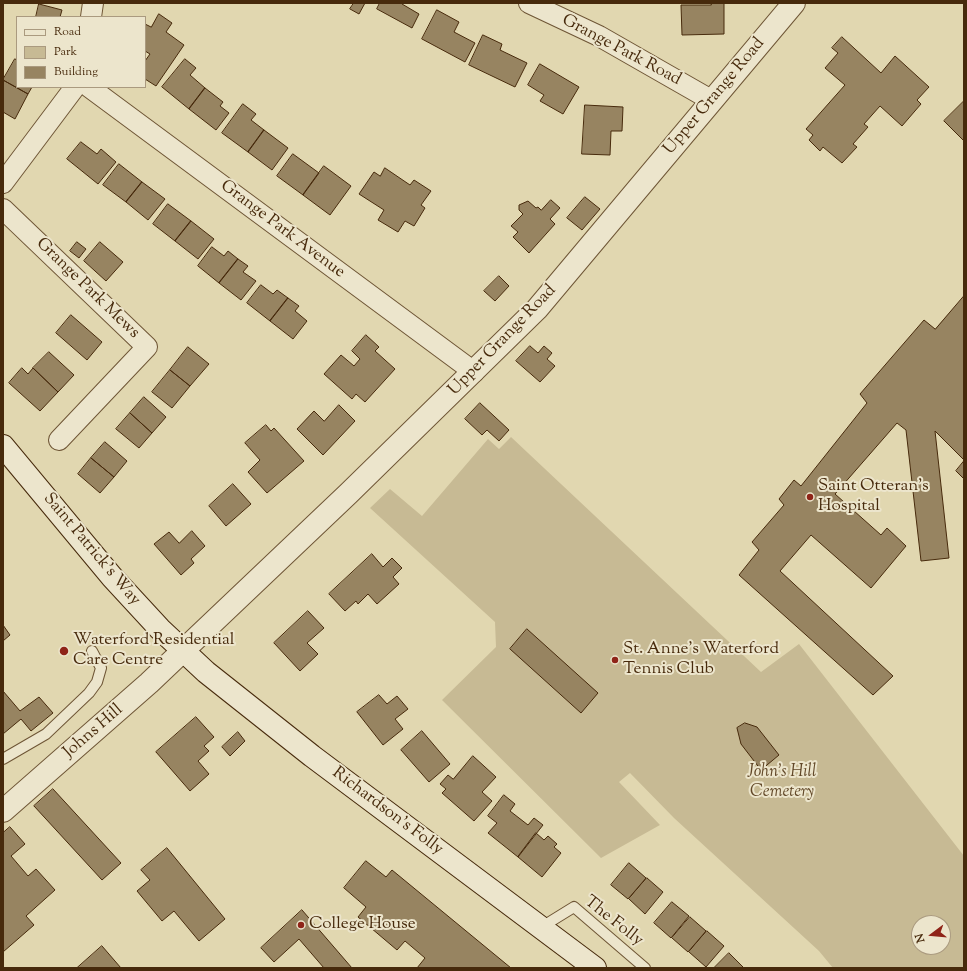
<!DOCTYPE html>
<html>
<head>
<meta charset="utf-8">
<style>
	body { margin:0 }
	#map { position:relative; width:967px; height:971px; overflow:hidden; background:#e1d7b0; font-family:"Sorts Mill Goudy",serif }
	canvas { display:block }
	.frame { position:absolute; inset:0; border:4px solid #472a0c; pointer-events:none }
	.legend { position:absolute; left:16px; top:16px; width:130px; height:72px; box-sizing:border-box; background:#ece5cc; border:1px solid #aa9a7f; margin:0; padding:5px 7px; list-style:none; font-size:12px; color:#472a0c }
	.legend li { display:flex; align-items:center; gap:8px; height:20px }
	.legend b { width:20px; border:1px solid #aa9a7f }
	.north { position:absolute; left:911px; top:915px; width:40px; height:40px; box-sizing:border-box; background:#ece5cc; border:1px solid #aa9a7f; border-radius:50%; rotate:254deg; font-size:11px; font-weight:700; line-height:16px; text-align:center; color:#472a0c }
	.north::after { content:''; display:block; margin:auto; width:14px; height:18px; background:#8f2418; clip-path:polygon(50% 0,100% 100%,50% 72%,0 100%) }
</style>
</head>
<body>
<div id="map">
<canvas width="967" height="971"></canvas>
<div class="frame"></div>
<ul class="legend">
<li><b style="height:5px;background:#ece5cc"></b>Road</li>
<li><b style="height:11px;background:#c7ba94"></b>Park</li>
<li><b style="height:11px;background:#978461"></b>Building</li>
</ul>
<div class="north">N</div>
</div>
<script>
const ctx = document.querySelector('canvas').getContext('2d');
ctx.lineJoin = 'round';
function fill(path, color) {
  ctx.fillStyle = color;
  ctx.fill(path, 'evenodd');
}
function strokePath(path, color, width, dash) {
  ctx.strokeStyle = color;
  ctx.lineWidth = width;
  ctx.lineCap = dash ? 'butt' : 'round';
  ctx.setLineDash(dash || []);
  ctx.stroke(path);
}
function label(font, color, halo, rows, align = 'center') {
  ctx.font = font + ' "Sorts Mill Goudy",serif';
  ctx.lineWidth = 4;
  ctx.setLineDash([]);
  ctx.textBaseline = 'middle';
  ctx.strokeStyle = halo;
  ctx.fillStyle = color;
  for (const [text, x, y, turn = 0] of rows) {
    ctx.save();
    ctx.translate(x, y);
    ctx.rotate((+turn || 0) * Math.PI / 180);
    ctx.textAlign = isNaN(turn) ? turn : align;
    if (halo) ctx.strokeText(text, 0, 0);
    ctx.fillText(text, 0, 0);
    ctx.restore();
  }
}
const green = new Path2D(`
	M511 437 761 672 799 644 964 856V968H833L819 951 674 818 630 773 619 782 660 825 601 858 442 700 496 647 495 622 370 508 390 489 422 516 488 439 499 449ZM919 923H943V947H919Z`);
const building = new Path2D(`
	M354 3H365L359 14 350 9Z
	M380 3H402V4L419 14 412 28 377 9Z
	M711 3H724V34L682 35 681 5H711Z
	M39 4 62 10 60 17H36Z
	M437 10 459 22 454 32 475 43 465 62 422 39Z
	M159 14 172 23 166 32 184 45 156 86 145 79V61L150 54 145 51V24L151 27Z
	M483 35 502 44 500 50 527 63 515 87 469 65Z
	M842 37 881 73 895 56 929 87 917 100 921 104 902 126 880 106 864 124 868 127 853 144 857 147 842 163 823 147 820 151 809 140 813 135 806 129 845 85 825 68 838 53 832 48Z
	M15 59 17 60V87H32L28 94 3 80Z
	M185 59 196 68 190 75 205 88 189 109 162 87Z
	M540 64 579 87 563 114 540 101 544 95 528 85Z
	M3 80 28 94 15 119 3 112Z
	M205 88 223 102 220 106 229 113 216 130 189 109Z
	M964 101V141L944 121Z
	M243 104 256 114 251 120 264 130 248 152 222 133Z
	M585 105 623 107 622 131H611L610 155 582 154Z
	M264 130 288 148 272 170 248 152Z
	M81 142 97 154 101 149 116 162 98 184 67 159Z
	M293 154 319 173 303 195 277 176Z
	M119 164 142 182 126 202 103 185Z
	M324 166 351 186 330 215 303 195Z
	M385 168 410 185 414 180 431 191 421 205 425 208 414 226 405 221 398 232 378 220 384 210 359 194 374 172 380 176Z
	M142 182 165 199 148 220 126 202Z
	M585 197 600 209 582 230 567 218Z
	M551 200 560 208 550 219 555 224 529 253 513 237 518 232 511 226 523 214 519 210V205L528 201 536 208 538 207 541 210Z
	M168 204 191 221 175 241 153 224Z
	M191 221 214 239 198 259 175 241Z
	M77 242 86 249 79 258 70 251Z
	M100 242 123 262 106 281 84 261Z
	M212 247 224 256 228 251 238 259 219 283 198 266Z
	M238 259 248 266 243 272 256 281 241 300 219 283Z
	M499 276 509 286 495 301 484 291Z
	M261 285 273 294 277 290 288 298 270 321 247 303Z
	M964 296V460L935 431 949 558 921 561 906 430 897 423 835 494 881 535 887 528 906 546 871 588 811 535 780 571 893 676 873 695 739 575 759 550 752 542 784 505 779 499 794 480 801 486 867 403 860 394 924 320 935 329Z
	M288 298 299 306 295 311 307 321 293 339 270 321Z
	M71 315 102 342 87 360 56 333Z
	M366 335 379 347 375 351 395 369 365 402 356 394 352 399 324 374 341 355 354 366 360 359 352 351Z
	M530 346 538 353 544 346 552 353 547 359 555 366 540 382 516 361Z
	M188 347 209 364 190 386 170 370Z
	M49 352 74 375 58 392 33 368Z
	M22 368 28 374 33 368 58 392 40 411 9 383Z
	M170 370 190 386 172 408 152 392Z
	M144 397 166 417 152 433 130 413Z
	M480 403 509 430 499 441 487 430 482 435 465 419Z
	M339 405 355 421 323 455 297 429 314 411 324 421Z
	M130 413 152 433 139 448 116 429Z
	M266 425 271 431 274 428 304 461 267 493 248 472 260 460 245 443Z
	M105 442 127 461 114 477 91 458Z
	M91 458 114 477 100 493 78 474Z
	M964 461V479L956 471Z
	M233 484 251 504 226 526 209 506Z
	M192 531 205 546 191 559 194 563 181 575 154 544 169 532 179 543Z
	M372 554 383 567 392 558 402 568 393 577 399 584 377 604 368 594 358 604 356 601 345 611 329 594Z
	M308 611 324 628 307 643 318 654 300 671 274 643Z
	M3 625 10 635 3 641Z
	M527 629 598 693 581 713 510 649Z
	M3 691 20 711 39 697 53 713 31 731 21 719 3 734Z
	M379 695 387 704 397 696 408 709 395 719 403 729 383 745 357 712Z
	M196 717 214 737 204 746 209 751 198 761 209 774 190 791 156 752Z
	M745 723 757 727 779 755 761 770 741 744 737 728Z
	M422 731 450 764 429 782 401 750Z
	M238 732 245 741 230 756 222 747Z
	M473 756 496 777 482 792 492 801 474 821 442 793 446 789 440 784 448 775 453 779Z
	M53 789 121 863 102 880 34 806Z
	M504 795 515 804 510 811 528 825 534 818 543 825 518 857 488 833 497 823 488 816Z
	M10 827 25 844 11 856 28 876 36 869 55 890 26 916 34 925 3 952V833Z
	M536 833 544 840 548 836 557 844 554 847 561 853 542 877 518 857Z
	M167 848 225 919 199 941 174 911 162 921 137 891 150 880 141 870Z
	M366 861 386 877 392 870 511 968H417L425 958 405 941 397 950 358 917 366 907 344 888Z
	M629 863 646 878 628 899 611 885Z
	M647 878 663 892 645 914 629 899Z
	M672 902 689 916 671 938 654 923Z
	M302 910 352 968H324L299 939 274 962 261 948Z
	M690 917 706 931 688 952 672 938Z
	M707 931 724 946 706 967 689 952Z
	M102 946 121 968H77Z
	M729 953 744 968H714Z`);
const service = new Path2D(`
	M3 759 46 734 89 693 97 682 101 668 92 651
	M540 928 574 907 645 968`);
const minor = new Path2D(`
	M529 3 599 36 711 100
	M91 17 93 3
	M89 87 474 372
	M3 183 75 87
	M3 209 147 347 59 440`);
const tertiary = new Path2D(`
	M3 811 149 683 348 494 537 309 794 3`);
const secondary = new Path2D(`
	M3 446 112 577 160 629 206 672 312 756 595 968`);
const markers = [
	[810,497,4,"#8f2418"],
	[64,651,5,"#8f2418"],
	[615,660,4,"#8f2418"],
	[301,925,4,"#8f2418"]
];
const streetNames = [
	["Grange Park Road",621,51,28],
	["Upper Grange Road",715,97,-50],
	["Grange Park Avenue",282,230,37],
	["Grange Park Mews",87,289,44],
	["Upper Grange Road",503,341,-46],
	["Saint Patrick's Way",91,550,50],
	["Johns Hill",94,732,-41],
	["Richardson's Folly",387,812,37],
	["The Folly",613,922,38]
];
const poiNames = [
	["Saint Otteran's",818,487],
	["Hospital",818,507],
	["Waterford Residential",73,641],
	["Care Centre",73,661],
	["St. Anne's Waterford",623,650],
	["Tennis Club",623,670],
	["College House",309,925]
];
const parkNames = [
	["John's Hill",782,773],
	["Cemetery",782,793]
];
fill(green, '#c7ba94');
fill(building, '#978461');
strokePath(building, '#472a0c', 1);
strokePath(service, '#6e5535', 12);
strokePath(minor, '#6e5535', 22);
strokePath(tertiary, '#6e5535', 24);
strokePath(secondary, '#472a0c', 24);
strokePath(service, '#ece5cc', 10);
strokePath(minor, '#ece5cc', 20);
strokePath(tertiary, '#ece5cc', 22);
strokePath(secondary, '#ece5cc', 22);
for (const [x, y, r, color] of markers) {
  const dot = new Path2D();
  dot.arc(x, y, r, 0, 2 * Math.PI);
  ctx.fillStyle = color;
  ctx.fill(dot);
  strokePath(dot, '#ece5cc', 1.5);
}
label('17px', '#472a0c', '#ece5cc', streetNames);
label('17px', '#472a0c', '#ece5cc', poiNames, 'left');
label('italic 17px', '#614727', '#ece5cc', parkNames);
</script>
</body>
</html>
